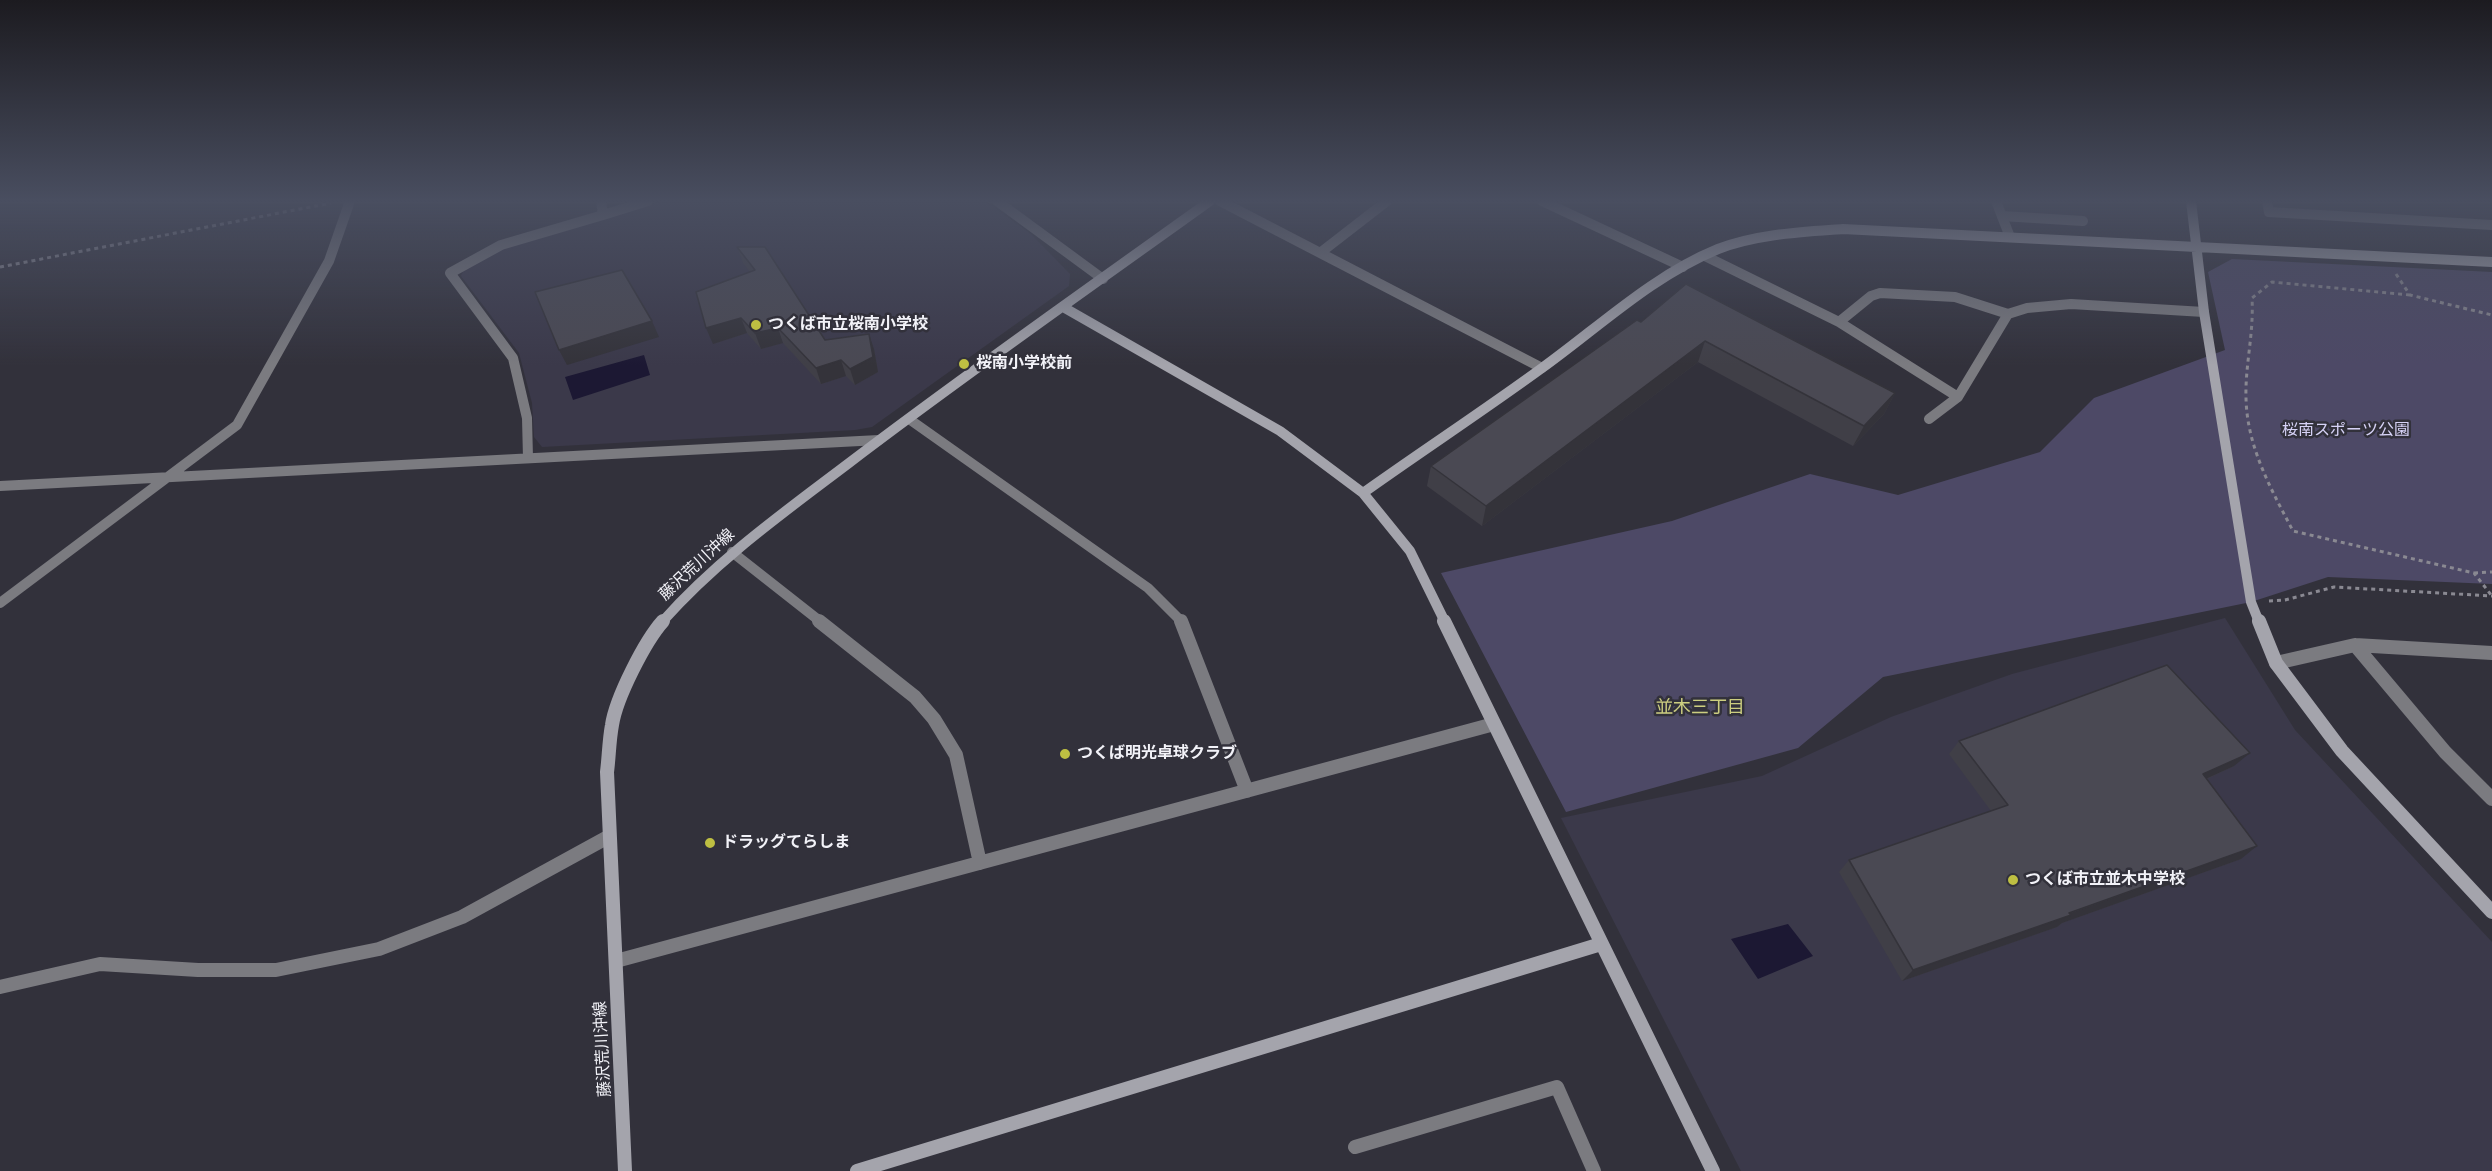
<!DOCTYPE html>
<html>
<head>
<meta charset="utf-8">
<style>
	body { margin:0 }
	canvas { display:block; background:#32313b }
</style>
</head>
<body>
<canvas width="2492" height="1171"></canvas>
<script>
const ctx = document.querySelector('canvas').getContext('2d');
ctx.lineJoin = 'round';
function fill(path, color) {
  ctx.fillStyle = color;
  ctx.fill(path, 'evenodd');
}
function strokePath(path, color, width, dash) {
  ctx.strokeStyle = color;
  ctx.lineWidth = width;
  ctx.lineCap = dash ? 'butt' : 'round';
  ctx.setLineDash(dash || []);
  ctx.stroke(path);
}
function label(font, color, halo, rows, align = 'center') {
  ctx.font = font + ' Arial,"Noto Sans JP",sans-serif';
  ctx.lineWidth = 5;
  ctx.setLineDash([]);
  ctx.textBaseline = 'middle';
  ctx.strokeStyle = halo;
  ctx.fillStyle = color;
  for (const [text, x, y, turn = 0] of rows) {
    ctx.save();
    ctx.translate(x, y);
    ctx.rotate((+turn || 0) * Math.PI / 180);
    ctx.textAlign = isNaN(turn) ? turn : align;
    if (halo) ctx.strokeText(text, 0, 0);
    ctx.fillText(text, 0, 0);
    ctx.restore();
  }
}
const built = new Path2D(`
	M661 201H985L1031 234 1070 274 1069 286 872 427 855 430 542 447 534 437 532 403 519 353 461 276 464 269 504 248Z
	M2225 618 2295 730 2492 942V1171H1741L1561 818 1762 776 1891 717 2012 674Z`);
const green = new Path2D(`
	M2232 259 2492 272V584L2328 577 2251 602 1883 677 1798 748 1566 812 1441 573 1672 521 1810 474 1898 495 2040 452 2094 398 2225 350 2208 272Z`);
const water = new Path2D(`
	M644 355 650 375 573 400 565 377Z
	M1788 924 1813 956 1758 979 1731 939Z`);
const path = new Path2D(`
	M0 267 331 203
	M2396 274 2410 295 2492 315
	M2410 295 2272 282 2252 298C2254 334 2245 365 2246 398 2247 447 2271 489 2293 531L2474 573 2492 596
	M2474 573 2492 572
	M2269 601 2285 600 2334 587 2492 596`);
const lane = new Path2D(`
	M2002 216 2083 221`);
const streetFar1 = new Path2D(`
	M997 201 1103 279
	M1220 201 1542 368
	M1542 201 1683 267
	M1996 201 2010 237
	M2267 201 2269 212 2492 225
	M603 215 648 201
	M1320 253 1387 201
	M1705 256 1839 322 1958 397
	M1839 322 1871 296 1880 293 1955 297 2008 314 2027 308 2071 304 2204 312
	M909 419 1148 588 1182 622
	M1929 419 1958 397 2008 314
	M528 458 527 418 513 358 450 273 501 245 603 215 601 201
	M0 486 879 440
	M732 552 821 622
	M0 603 237 425 329 261 350 201`);
const street = new Path2D(`
	M819 621 915 697 934 719 956 755 980 863
	M1181 621 1247 791
	M2355 645 2445 752 2492 799
	M2276 663 2355 645 2492 653
	M616 961 1494 724
	M0 987 100 964 198 970H276L379 949 462 917 608 837
	M1355 1147 1557 1087 1594 1171`);
const secondaryFar1 = new Path2D(`
	M2191 201 2204 312 2251 602 2259 622
	M1063 307 1280 431 1363 493 1410 551 1445 622
	M1363 493C1422 451 1483 411 1542 368 1599 327 1652 276 1718 249 1757 234 1802 232 1843 229L2492 262
	M662 622C717 560 783 513 849 463 967 373 1089 288 1210 201`);
const secondary = new Path2D(`
	M1444 621 1713 1171
	M2259 621 2276 663 2342 751 2492 912
	M625 1171 607 772C609 757 609 741 612 725 616 698 645 641 663 621
	M857 1171 1601 944`);
const wall = new Path2D(`
	M737 247 825 340 874 349 878 372 855 385 846 376 821 384 783 343 761 349 747 333 713 344 750 272 743 263Z
	M1641 322 1895 393 1884 414 1853 446 1698 362 1482 526 1427 486 1431 466Z
	M1959 741 2234 766 2207 779 2241 859 2062 923 2057 927 1902 981 1839 872 1849 860 1991 811 1949 754Z`);
const shadedWall = new Path2D(`
	M741 318 747 333 713 344 706 328Z
	M652 321 659 337 567 365 559 350Z
	M778 328 783 343 761 349 755 333Z
	M869 334 874 349 878 372 855 385 850 369Z
	M1705 341 1698 362 1482 526 1486 506Z
	M841 360 846 376 821 384 816 368Z
	M1895 393 1884 414 1853 446 1864 426Z
	M2250 753 2234 766 2188 787 2203 774Z
	M2257 846 2241 859 2062 923 2057 927 1902 981 1913 970Z`);
const building = new Path2D(`
	M737 247H765L825 340 869 334 873 357 850 369 841 360 816 368 778 328 755 333 741 318 706 328 696 292 755 270Z
	M622 270 652 321 559 350 535 292Z
	M1686 284 1895 393 1864 426 1705 341 1486 506 1431 466 1637 320 1641 322Z
	M2167 665 2250 753 2203 774 2257 846 2069 913 2071 915 1913 970 1849 860 2008 805 1959 741Z`);
const markers = [
	[756,325,6,"#bebf42"],
	[964,364,6,"#bebf42"],
	[1065,754,6,"#bebf42"],
	[710,843,6,"#bebf42"],
	[2013,880,6,"#bebf42"]
];
const poiNames = [
	["つくば市立桜南小学校",768,325],
	["桜南小学校前",976,364],
	["つくば明光卓球クラブ",1077,754],
	["ドラッグてらしま",722,843],
	["つくば市立並木中学校",2025,880]
];
const parkNames = [
	["桜南スポーツ公園",2346,431]
];
const streetNames = [
	["藤沢荒川沖線",697,565,-43],
	["藤沢荒川沖線",603,1049,-93]
];
const neighbourhoodNames = [
	["並木三丁目",1700,708]
];
fill(built, '#3b394a');
fill(green, '#4d4966');
fill(water, '#1c1833');
strokePath(path, '#8a8992', 3, [4, 4]);
strokePath(lane, '#7b7b80', 10);
strokePath(streetFar1, '#7b7b80', 10);
strokePath(street, '#7b7b80', 14);
strokePath(secondaryFar1, '#a4a4ac', 10);
strokePath(secondary, '#a4a4ac', 14);
fill(wall, '#403f47');
fill(shadedWall, '#34333a');
fill(building, '#4a4953');
strokePath(building, '#34333a', 1.5);
const sky = ctx.createLinearGradient(0, 0, 0, 365);
sky.addColorStop(0, '#1c1b20');
sky.addColorStop(0.55, '#494e60');
sky.addColorStop(1, '#494e6000');
ctx.fillStyle = sky;
ctx.fillRect(0, 0, 2492, 365);
for (const [x, y, r, color] of markers) {
  const dot = new Path2D();
  dot.arc(x, y, r, 0, 2 * Math.PI);
  ctx.fillStyle = color;
  ctx.fill(dot);
  strokePath(dot, '#32313b', 2);
}
label('bold 16px', '#f2f2f8', '#32313b', poiNames, 'left');
label('16px', '#d6d2f6', '#32313b', parkNames);
label('16px', '#f2f2f8', '#32313b', streetNames);
label('18px', '#ccce80', '#32313b', neighbourhoodNames);
</script>
</body>
</html>
